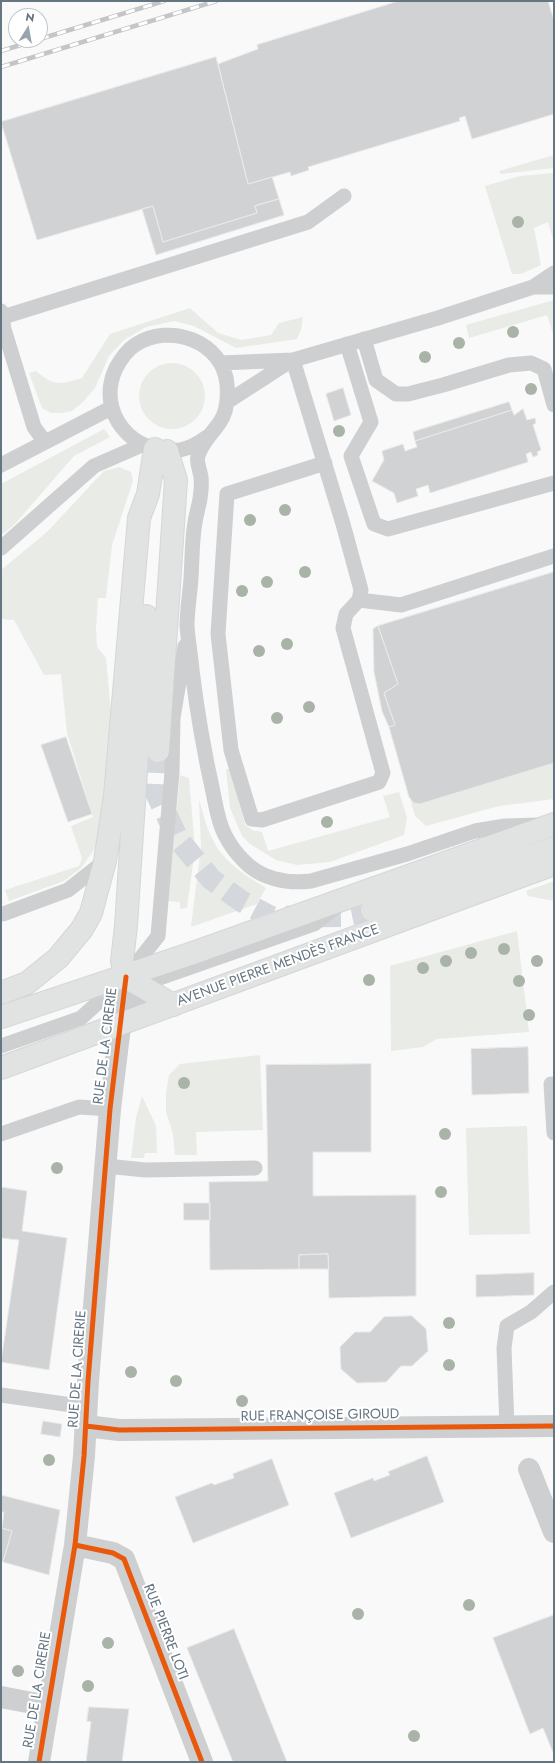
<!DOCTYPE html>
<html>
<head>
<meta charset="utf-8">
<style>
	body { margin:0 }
	#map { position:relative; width:555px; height:1763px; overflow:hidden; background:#f9f9f9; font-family:Jost,sans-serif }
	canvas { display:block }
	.frame { position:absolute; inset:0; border:2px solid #657683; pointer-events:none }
	.north { position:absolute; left:8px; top:8px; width:40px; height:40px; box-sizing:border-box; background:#fff; border:1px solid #c1c8cd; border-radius:50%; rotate:11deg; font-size:11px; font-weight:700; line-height:16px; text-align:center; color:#657683 }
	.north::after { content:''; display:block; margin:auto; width:14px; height:18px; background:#99a4ac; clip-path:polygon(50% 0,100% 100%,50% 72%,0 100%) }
</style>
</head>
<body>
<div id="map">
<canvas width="555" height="1763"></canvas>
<div class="frame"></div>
<div class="north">N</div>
</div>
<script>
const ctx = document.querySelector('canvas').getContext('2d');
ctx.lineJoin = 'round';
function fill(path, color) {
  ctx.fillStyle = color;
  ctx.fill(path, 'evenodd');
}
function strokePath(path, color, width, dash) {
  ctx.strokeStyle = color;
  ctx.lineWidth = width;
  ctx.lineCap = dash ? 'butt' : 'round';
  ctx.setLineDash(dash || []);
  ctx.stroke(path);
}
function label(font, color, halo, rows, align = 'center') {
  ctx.font = font + ' Jost,sans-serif';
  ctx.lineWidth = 4;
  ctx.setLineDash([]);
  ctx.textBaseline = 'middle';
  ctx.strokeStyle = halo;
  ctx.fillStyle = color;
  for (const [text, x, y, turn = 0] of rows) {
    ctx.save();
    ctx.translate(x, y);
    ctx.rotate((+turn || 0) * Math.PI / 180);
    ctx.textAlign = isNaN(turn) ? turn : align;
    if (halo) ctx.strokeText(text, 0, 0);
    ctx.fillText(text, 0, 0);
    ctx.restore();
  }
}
const green = new Path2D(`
	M554 155V168L501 174 499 171Z
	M554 173V243L548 222 534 228 541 265 521 274H512L485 186 520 176Z
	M554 300V337L547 315 469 338 466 325Z
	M190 308 218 333 241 340 271 335 279 323 303 317 301 330 297 339 236 348 194 326 174 321 146 327 124 340 109 356 95 388 83 402 72 411 62 413H51L42 408 29 373 36 371C54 386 60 385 82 378L110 334Z
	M139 396a33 33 0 1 1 66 0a33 33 0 1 1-66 0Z
	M104 429 110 437 74 456 14 525 1 535V484Z
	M119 467 131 472 133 481 112 545 106 598H98L96 629 97 647 106 658 111 713 106 805 101 832 94 850 81 868 64 881 9 901 5 890 79 866 82 858 71 826 93 817 67 733 61 674 44 675 14 620 1 619V570L47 532 104 471Z
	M554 763V799L499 806 426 826 415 816 410 799 414 803 420 804Z
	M226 769H230L245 824 252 830 262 832 268 851 390 817 383 796 399 792 407 818 404 835 330 862 297 865 276 860 250 844 242 836 230 808Z
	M180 775 189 778 195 849 187 908 180 909V902L168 901Z
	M199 800C203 812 206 827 212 838 223 862 245 875 266 888L257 904 191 927 201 847Z
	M554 881V901L528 896 526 891Z
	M517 931 529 1032 437 1039 423 1047 391 1051 390 966Z
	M260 1055 263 1130 196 1132 197 1155H175L173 1134 166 1112V1093L169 1075 180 1064Z
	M142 1096 156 1126 157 1153H145L144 1158H131L136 1118Z
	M527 1126 530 1234 469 1235 466 1128Z`);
const building = new Path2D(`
	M399 1H548L554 20V114L472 139 465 116 459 118 460 121 308 167 309 170 291 176 290 172 248 184 218 64 258 49 257 45Z
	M216 57 248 184 272 177 279 199 255 206 257 213 163 242 153 206 37 240 1 122Z
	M279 199 284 215 156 255 142 209 153 206 163 242 257 213 255 206Z
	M343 388 351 415 334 421 326 394Z
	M509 402 512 410 415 441 413 432Z
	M523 409 527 420 535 418 536 423 533 425 541 450 537 452 538 455 533 457 531 452 526 454 528 462 430 493 428 485 416 489 418 496 397 503 394 493 372 481 384 460 382 451 403 444 405 451 417 447 415 441 512 410 514 415Z
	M554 572V763L420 804 414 803 409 797 389 727 395 725 384 693 398 684 378 626Z
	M378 626 398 684 384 693 395 725 389 727 382 711 374 672 373 629Z
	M66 737 92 814 68 822 41 745Z
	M528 1047 529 1093 472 1095 471 1049Z
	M371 1064V1152H313V1196L416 1195V1296L329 1298 328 1254 299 1255V1269L210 1270 209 1182 268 1181 266 1065Z
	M1 1187 27 1191 22 1231 67 1238 49 1370 1 1362 19 1240 1 1238Z
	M184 1203H210V1220H184Z
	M328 1254 329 1269H299V1255Z
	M534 1273V1295L476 1297V1275Z
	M412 1316 426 1329 428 1351 412 1366H401L386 1382 357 1383 341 1369 340 1347 355 1332H370L384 1317Z
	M43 1421 62 1424 60 1437 41 1434Z
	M427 1456 444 1502 351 1538 334 1493 373 1478 374 1481 390 1475 388 1472Z
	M272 1459 289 1505 193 1543 175 1497 212 1483 214 1485 234 1478 233 1474Z
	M1 1495 60 1510 49 1575 3 1562 12 1531 2 1528 4 1512H1Z
	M1 1528 12 1531 3 1562 1 1561Z
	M554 1615V1755L543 1728 530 1734 493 1638Z
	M234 1629 287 1762H233L187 1648Z
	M89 1707 129 1709 122 1762H86L91 1722 87 1721Z`);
const primaryTunnel = new Path2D(`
	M158 751 156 793 178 839 211 879 241 901 271 917 342 916 372 910`);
const lane = new Path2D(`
	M533 287 554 273
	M1 311 4 329 34 427 45 442
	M3 317 308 222 344 196
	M364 339 376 380 396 394H408L443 385 509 365 531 363 544 369 554 405
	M347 344 371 422 351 456 374 524 388 529 554 483
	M293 360 343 524 361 590 359 600 346 614 343 628 383 773 379 782 262 820 252 819 231 750 218 634 227 494 325 463
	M220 363 293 360 438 318 533 287H554
	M227 402 292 360
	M207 437C199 443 190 448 180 450 133 457 95 412 116 368 121 359 127 350 135 345 169 322 223 341 227 384 228 397 227 412 220 422 212 434 202 442 198 456 196 462 200 470 201 477 202 484 201 492 200 499 198 509 195 519 194 529 192 545 192 562 191 578 190 594 187 610 187 626 188 641 191 656 192 670 197 711 204 752 213 792 216 806 218 822 225 835 229 843 236 853 243 860 260 879 287 884 311 881L407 854 475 831 505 826 537 825
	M1 465 111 408
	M1 548 94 466 142 445
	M359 600 401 605 554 556
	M3 914 68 890 105 861
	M121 1024 154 980 314 924 336 907
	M1 1046 81 1018 126 977 158 936 172 772 173 718 185 646
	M551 1084 554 1133
	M1 1134 79 1107 110 1109
	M106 1166 145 1170 255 1168
	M1 1395 86 1407
	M507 1426 504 1348 507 1326 531 1312 554 1292`);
const street = new Path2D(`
	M86 1426 119 1430 554 1426
	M529 1469 554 1532
	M75 1545 113 1553 124 1559 202 1762
	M1 1697 48 1706
	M39 1762 75 1545 84 1456 88 1381 110 1109 126 977`);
const primary = new Path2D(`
	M146 616 126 926 122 961 126 977 173 1005
	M158 751 176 480 167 451
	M372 910 554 848
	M1 993 27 983 58 958 82 929 91 913 105 861 115 796 139 518 148 494 155 449
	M1 1017 193 953 554 824
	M1 1068 554 864`);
const rail = new Path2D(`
	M40 39 164 1
	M1 51 37 40
	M1 67 216 1`);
const cycleway = new Path2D(`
	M86 1426 119 1430 554 1426
	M75 1545 113 1553 124 1559 202 1762
	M39 1762 75 1545 84 1456 88 1381 110 1109 126 977`);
const trees = [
	[518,222],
	[513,332],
	[459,343],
	[425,357],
	[531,389],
	[339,431],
	[285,510],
	[250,520],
	[305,572],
	[267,582],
	[242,591],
	[287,644],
	[259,651],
	[309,707],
	[277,718],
	[327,822],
	[504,949],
	[471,953],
	[446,961],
	[537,961],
	[423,968],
	[369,980],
	[519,981],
	[529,1015],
	[184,1083],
	[445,1134],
	[57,1168],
	[441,1192],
	[449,1323],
	[449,1365],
	[131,1372],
	[176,1381],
	[242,1401],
	[49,1460],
	[469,1605],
	[358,1614],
	[108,1643],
	[18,1671],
	[88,1686],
	[414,1736]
];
const streetNames = [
	["AVENUE PIERRE MENDÈS FRANCE",278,966,-20],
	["RUE DE LA CIRERIE",106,1046,-83],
	["RUE DE LA CIRERIE",78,1369,-86],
	["RUE FRANÇOISE GIROUD",320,1416,-1],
	["RUE PIERRE LOTI",165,1632,69],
	["RUE DE LA CIRERIE",38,1690,-81]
];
fill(green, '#e8ebe6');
fill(building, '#d0d2d3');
strokePath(building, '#e8e8e8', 1);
strokePath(primaryTunnel, '#d4d8dc', 22, [22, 11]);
strokePath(primary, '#d5d6d7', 24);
strokePath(lane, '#cecfd0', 15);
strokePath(street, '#cecfd0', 22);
strokePath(primary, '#e1e2e2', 22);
strokePath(rail, '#c3c5c6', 4.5);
strokePath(rail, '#fff', 3, [9]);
strokePath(cycleway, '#e8590c', 5);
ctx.fillStyle = '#a9b3a7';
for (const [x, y] of trees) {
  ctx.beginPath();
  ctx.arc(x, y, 6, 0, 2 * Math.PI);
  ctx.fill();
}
label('14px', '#657683', '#fff', streetNames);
</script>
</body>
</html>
